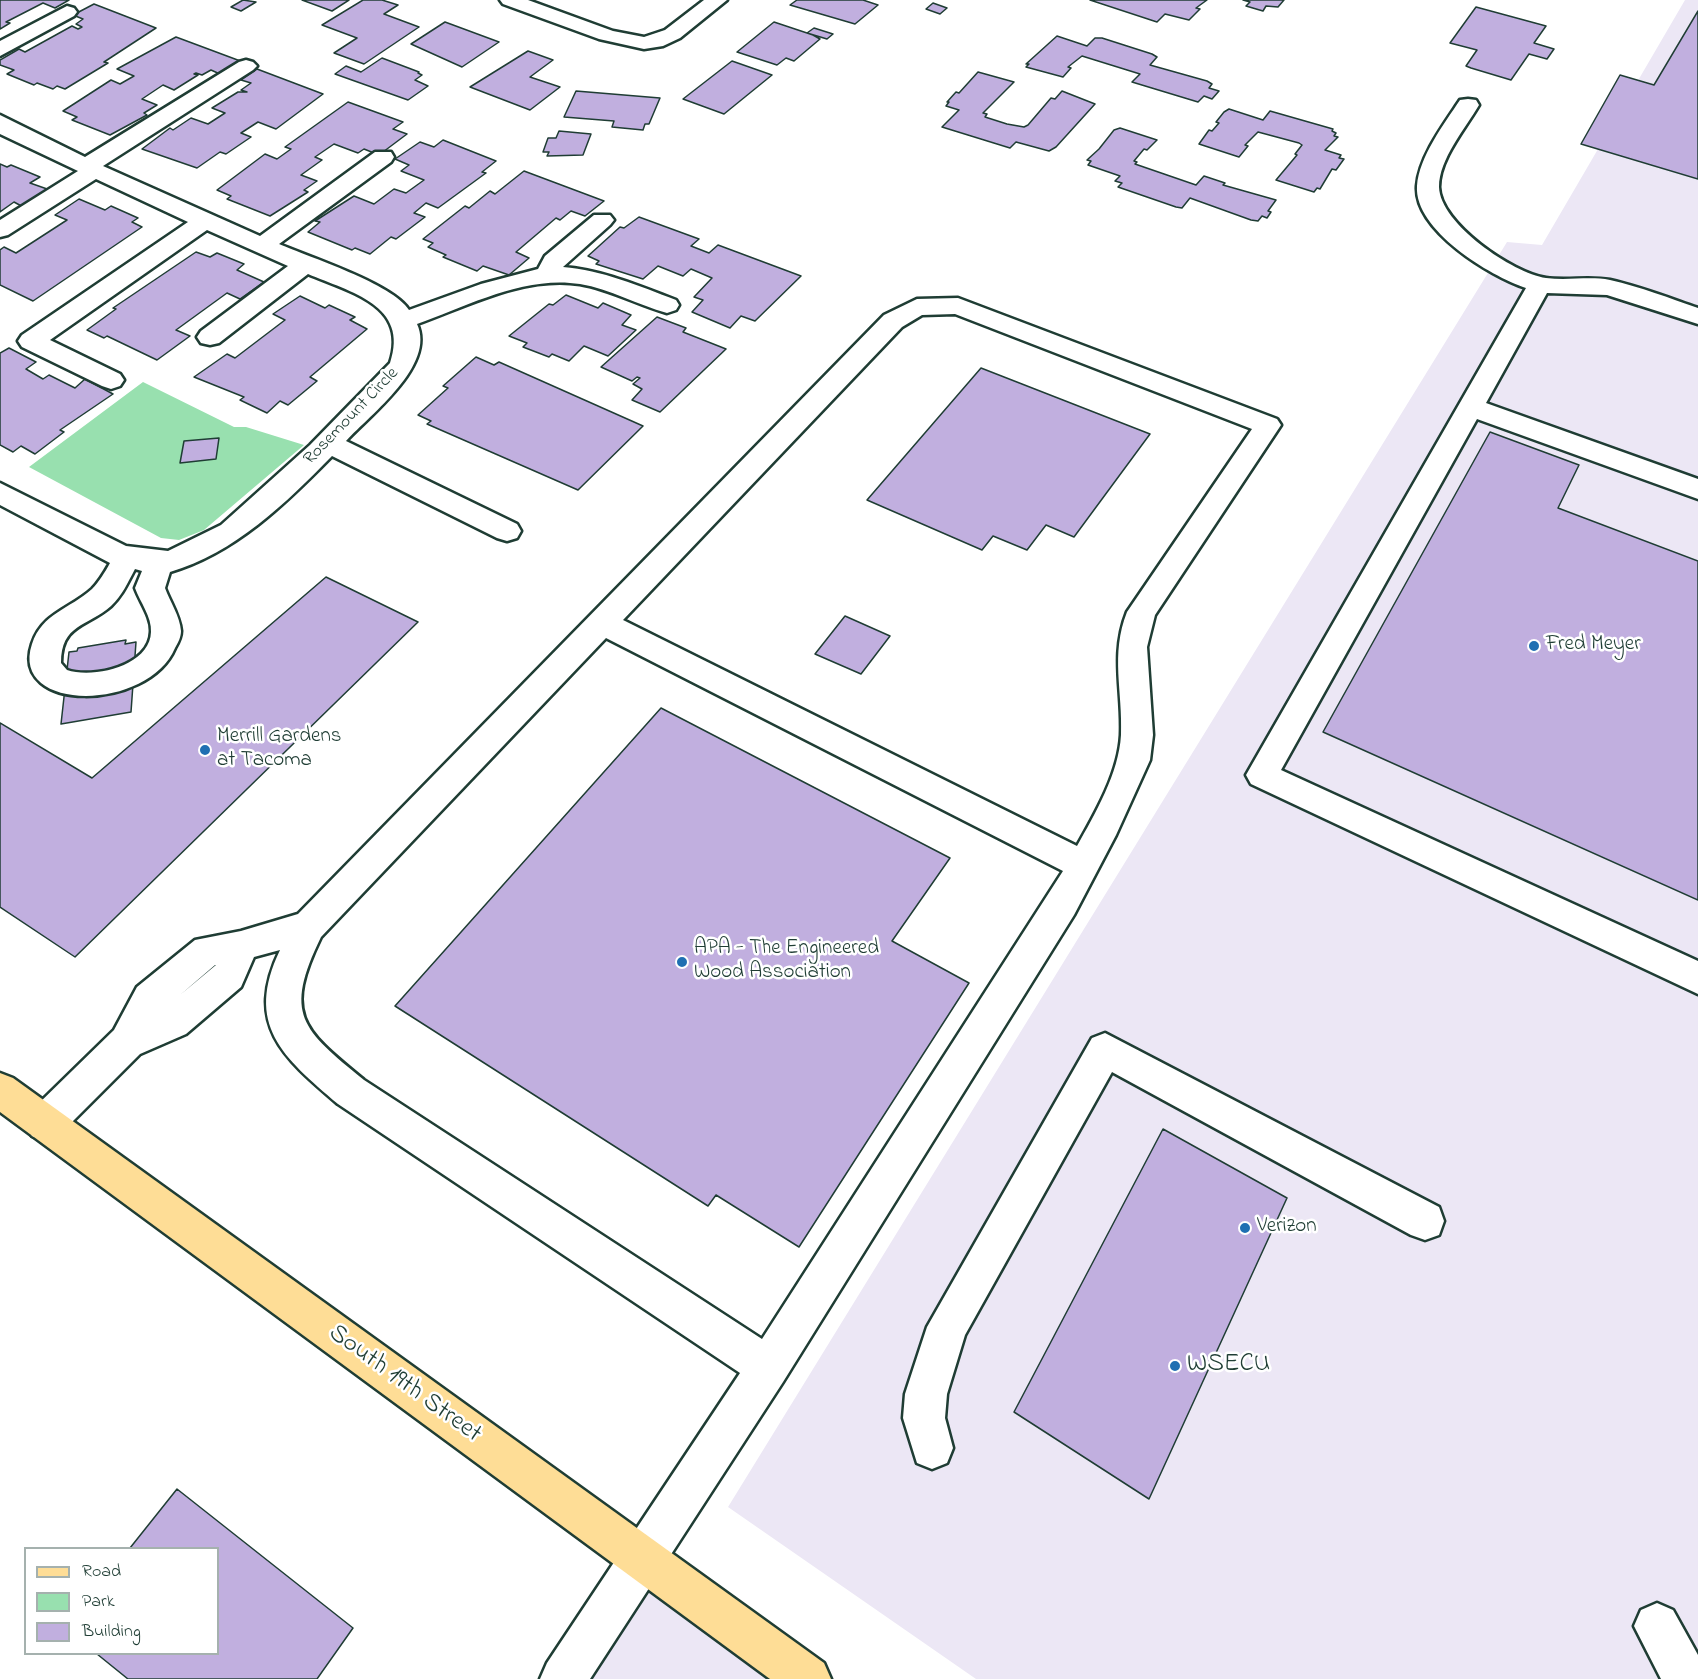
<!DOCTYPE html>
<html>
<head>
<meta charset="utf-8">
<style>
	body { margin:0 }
	#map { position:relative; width:1698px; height:1679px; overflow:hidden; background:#fff; font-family:"Indie Flower",sans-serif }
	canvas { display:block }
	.legend { position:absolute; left:24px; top:1547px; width:195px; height:108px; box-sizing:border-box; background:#fff; border:2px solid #a5b1ae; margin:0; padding:8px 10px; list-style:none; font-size:18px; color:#1f3d34 }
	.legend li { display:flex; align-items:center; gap:12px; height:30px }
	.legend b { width:30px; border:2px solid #a5b1ae }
</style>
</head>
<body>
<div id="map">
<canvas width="1698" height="1679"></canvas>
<ul class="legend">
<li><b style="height:8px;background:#fedd96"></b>Road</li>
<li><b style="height:16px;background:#98e0af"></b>Park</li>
<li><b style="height:16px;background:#c1afdf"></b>Building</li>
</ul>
</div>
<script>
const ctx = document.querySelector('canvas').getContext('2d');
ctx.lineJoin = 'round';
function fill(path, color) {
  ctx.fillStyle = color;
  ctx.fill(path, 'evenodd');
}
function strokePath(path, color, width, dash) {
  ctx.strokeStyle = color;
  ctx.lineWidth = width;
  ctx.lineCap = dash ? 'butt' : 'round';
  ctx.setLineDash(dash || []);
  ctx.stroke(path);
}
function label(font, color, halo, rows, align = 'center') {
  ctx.font = font + ' "Indie Flower",sans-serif';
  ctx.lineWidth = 5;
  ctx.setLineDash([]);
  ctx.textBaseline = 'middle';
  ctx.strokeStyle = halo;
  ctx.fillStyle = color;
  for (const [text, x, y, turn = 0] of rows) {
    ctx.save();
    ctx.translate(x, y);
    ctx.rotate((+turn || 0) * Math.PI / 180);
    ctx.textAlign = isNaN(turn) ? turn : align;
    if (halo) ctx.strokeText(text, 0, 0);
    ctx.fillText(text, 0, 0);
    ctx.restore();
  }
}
const built = new Path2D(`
	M1685 0H1698V1679H976L728 1507 1507 242 1542 245Z
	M648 1573 798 1679H578Z`);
const green = new Path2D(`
	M143 382 234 427H246L304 445 204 530 179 540 161 538 29 467Z`);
const building = new Path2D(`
	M0 0H69L55 8 43 3 6 22 10 23 0 29Z
	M243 0 256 2 241 11 231 7Z
	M302 0H349L332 11Z
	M363 0H382L398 5 384 14 419 27 364 64 334 53 357 38 322 25Z
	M797 0H863L878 5 855 24 790 5Z
	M1090 0H1207L1196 8 1200 9 1189 20 1165 14 1157 22Z
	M1243 0H1284L1278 7 1266 6 1263 11 1246 6 1250 2Z
	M933 3 947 8 940 14 926 9Z
	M94 4 156 28 104 62 108 63 65 89 57 86 53 89 37 83 34 85 7 74 14 70 0 65V60L19 49 25 52 72 26 78 29 82 27 76 24 83 19 73 15Z
	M1476 7 1546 26 1534 43 1554 49 1547 59 1529 54 1511 80 1471 68 1466 66 1477 50 1450 43Z
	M1698 11V179L1581 144 1620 75 1654 85Z
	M445 22 499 42 462 67 411 44Z
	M774 22 813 35 820 39 794 61 786 58 777 65 737 52Z
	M814 28 833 34 827 39 807 33Z
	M1057 36 1087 46 1095 38H1102L1152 54 1157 57 1150 65 1207 81 1212 84 1209 88 1219 91 1212 99 1204 96 1198 102 1132 82 1140 74 1082 56 1068 67 1071 68 1063 77 1026 67 1029 64H1026Z
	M176 37 243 62 222 75 211 70 202 75 196 73 194 74 198 75 174 90 163 85 142 99 157 105 144 113 147 115 110 135 72 120 77 117 63 111 111 80 120 84 134 76 117 69Z
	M528 51 553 60 530 77 560 87 530 110 470 87Z
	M382 58 419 72 418 73 422 75 415 80 428 86 408 100 335 74 346 66 361 72Z
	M732 61 772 75 724 114 683 99Z
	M257 69 323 94 276 129 258 122 241 133 251 137 226 154 220 152 197 168 142 149 170 128 173 130 191 118 208 124 225 113 212 108 238 92H247L241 90 251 83 241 80Z
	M978 72 1014 82 983 113 987 114 985 117 1007 124 1024 127 1028 125 1051 98 1055 99 1062 91 1095 104 1056 147 1049 151 1016 142 1010 148 942 127 959 110 946 106 949 102H947L956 92 959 93Z
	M576 91 660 98 649 124H645L643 130 612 127 614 121 564 117Z
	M348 102 403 122 393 129 407 134 379 155 364 149 358 153 334 144 315 157 322 160 301 175 317 181 304 190 308 192 270 216 227 199 231 196 217 190 265 154 277 159 291 149 285 147Z
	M1229 109 1263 120 1270 111 1333 129 1332 131 1336 133 1334 136 1338 137 1325 150 1341 155 1339 158 1344 159 1336 170 1332 169 1320 189 1317 188 1314 192 1276 180 1297 155 1295 154 1302 145 1299 143 1258 132 1245 145 1248 146 1239 157 1199 144 1209 130 1212 131 1219 123 1216 122 1224 112Z
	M1120 128 1157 140 1147 150 1144 149 1134 161 1137 162 1135 164 1196 185 1204 176 1225 183 1223 185 1276 200 1268 211 1271 212 1267 218 1262 216 1258 221 1251 220 1190 198 1182 208 1176 207 1118 187 1122 183 1115 181 1120 176 1088 165 1091 161 1087 160 1099 149 1114 130Z
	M559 131 591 134 583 155 547 156 549 152H543L548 138H556Z
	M443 140 496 161 482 172 486 173 438 208 426 203 414 213 425 217 396 239 391 237 370 254 355 248 352 250 308 232 320 222 315 221 354 196 374 204 394 189 406 193 424 180 401 171 409 165 395 159 420 142 434 147Z
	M0 164 7 167 11 165 40 177 30 183 50 190 25 208 14 202 0 212Z
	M524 171 604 201 585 216 571 211 560 220 556 218 516 252 529 258 509 275 483 266 477 271 443 257 446 255 428 247 433 243 423 239 465 206 469 208 490 191 495 194Z
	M79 199 105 210 111 206 138 218 132 222 142 227 33 301 0 285V250L4 247 16 253 67 220 55 215Z
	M639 217 699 239 691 246 709 253 718 245 801 276 755 321 741 316 730 328 692 312 703 300 694 297 712 278 691 269 683 276 658 266 643 279 596 264 599 261 588 256 620 227 624 228Z
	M196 252 210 257 217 253 244 264 237 270 264 282 240 299 227 293 176 330 190 336 157 360 107 336 104 338 87 330 116 309 113 308Z
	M566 295 598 308 603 303 631 315 622 325 636 330 608 356 584 346 569 361 552 354 549 357 523 347 527 343 509 336 549 304 553 305Z
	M300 296 325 308 329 305 355 317 350 320 367 329 310 377 317 381 288 405 280 401 267 413 240 400 244 397 194 377 227 354 235 358 285 320 273 314Z
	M657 317 686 328 683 332 726 349 660 412 632 400 642 389 633 384 640 378 637 377 632 381 601 367Z
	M9 348 36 362 26 369 43 379 49 375 75 388 85 379 113 394 60 430 64 432 35 454 21 446 13 452 0 445V353Z
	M476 357 494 365 499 362 643 426 578 490 427 424 431 421 418 415 448 388 443 386Z
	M981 368 1150 434 1074 537 1046 525 1027 550 993 536 982 550 867 500Z
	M1490 432 1579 465 1558 508 1698 561V900L1323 732Z
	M219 438 216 459 180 463 184 441Z
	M326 577 418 622 75 957 0 907V723L92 778Z
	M845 616 890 636 861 674 815 654Z
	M126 640 125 644 136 642 131 712 61 724 69 652 77 651 78 648Z
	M661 708 950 858 892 941 969 983 799 1247 716 1195 708 1206 395 1006Z
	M1163 1129 1287 1198 1149 1499 1014 1412Z
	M177 1489 353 1628 317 1679H128L97 1654H218V1548H130Z`);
const minor = new Path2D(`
	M500 0H528L613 31 644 37 665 30 704 0H727L680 38 663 46 644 49 599 39 503 4Z
	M67 6 74 8 77 12 74 16 0 56V41Z
	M246 60 253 62 257 66 253 70 103 166 260 236 375 152H391L394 157 391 162 279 244C309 257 393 284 409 310L481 284 538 269 545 256 594 215H610L614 220 610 225 563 267C602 270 639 286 676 300L679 305 676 310 667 313C638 305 610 289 580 284 525 275 467 306 417 324 436 365 371 414 346 441L517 524 521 531 517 538 507 541 497 538 332 456C286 503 235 553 170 572L165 588C170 602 180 616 181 631 181 637 178 643 175 648 148 712 9 713 32 644 42 613 70 609 92 589 99 582 105 572 110 563L0 505V483L126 546 168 551 221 525 310 445 390 363C410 305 350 292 308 274L219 343 210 345 201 343 197 337 201 331 288 266 207 230 50 340 120 374 124 380 120 386 111 389 102 386 22 347 18 341 22 335 188 222 96 179 8 235 0 237V220L78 171 0 134V115L85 157 239 62ZM135 569 142 571 135 588C140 602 152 617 151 632 150 666 93 679 67 670L61 663C61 624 87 627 111 606 122 596 128 582 135 569Z
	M1468 99 1476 100 1479 105C1465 129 1439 159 1439 187 1440 224 1513 273 1546 278 1568 281 1589 276 1610 280 1641 287 1669 298 1698 308V324L1607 295 1547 293 1486 403 1698 479V499L1477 419 1281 770 1698 961V994L1251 784 1246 775 1526 288C1490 276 1414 230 1417 186 1419 157 1444 124 1460 100Z
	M958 298 1277 419 1281 425 1155 615 1147 647 1153 735 1150 760 1116 835 1074 915 783 1382 590 1679H540L547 1663 740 1373 338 1104C283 1057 244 1025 280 950L254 957 241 987 186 1034 140 1054 58 1136 45 1141 32 1136 26 1123 32 1110 114 1030 137 987 195 940 241 931 298 914 884 315 917 299ZM955 314 1252 429 1127 612C1110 655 1123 691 1121 735 1119 773 1095 814 1077 846L623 620 902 327 922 315ZM606 638 1063 871 762 1339 364 1080C302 1029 283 1015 321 937ZM216 965 180 995 215 965Z
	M1105 1033 1439 1207 1444 1221 1439 1235 1425 1240 1411 1235 1112 1072 965 1335 947 1394 945 1418 953 1448 947 1463 932 1469 917 1463 903 1418 905 1394 927 1327 1092 1038Z
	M1657 1603 1673 1610 1698 1655V1679H1661L1634 1626 1641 1610Z`);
const major = new Path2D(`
	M0 1073 13 1078 824 1663 831 1679H770L0 1112Z`);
const markers = [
	[1534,646,6,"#1f6fb2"],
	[205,750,6,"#1f6fb2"],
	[682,962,6,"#1f6fb2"],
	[1245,1228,6,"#1f6fb2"],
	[1175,1366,6,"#1f6fb2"]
];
const farStreetnames = [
	["Rosemount Circle",352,417,-46]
];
const poiNames = [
	["Fred Meyer",1546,646],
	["Merrill Gardens",217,738],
	["at Tacoma",217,762],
	["APA - The Engineered",694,950],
	["Wood Association",694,974],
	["Verizon",1257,1228]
];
const nearPoinames = [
	["WSECU",1187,1366]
];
const nearStreetnames = [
	["South 19th Street",404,1385,36]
];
fill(built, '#ece7f5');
fill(green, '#98e0af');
fill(building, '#c1afdf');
strokePath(building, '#1f3d34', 1.5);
strokePath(minor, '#1f3d34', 5);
strokePath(major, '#1f3d34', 5);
fill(minor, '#fff');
fill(major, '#fedd96');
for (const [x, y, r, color] of markers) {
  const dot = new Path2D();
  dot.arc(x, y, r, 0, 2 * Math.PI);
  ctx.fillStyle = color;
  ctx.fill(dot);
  strokePath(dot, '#fff', 2);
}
label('18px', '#1f3d34', '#fff', farStreetnames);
label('21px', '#1f3d34', '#fff', poiNames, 'left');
label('26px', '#1f3d34', '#fff', nearPoinames, 'left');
label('26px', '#1f3d34', '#fff', nearStreetnames);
</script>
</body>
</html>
